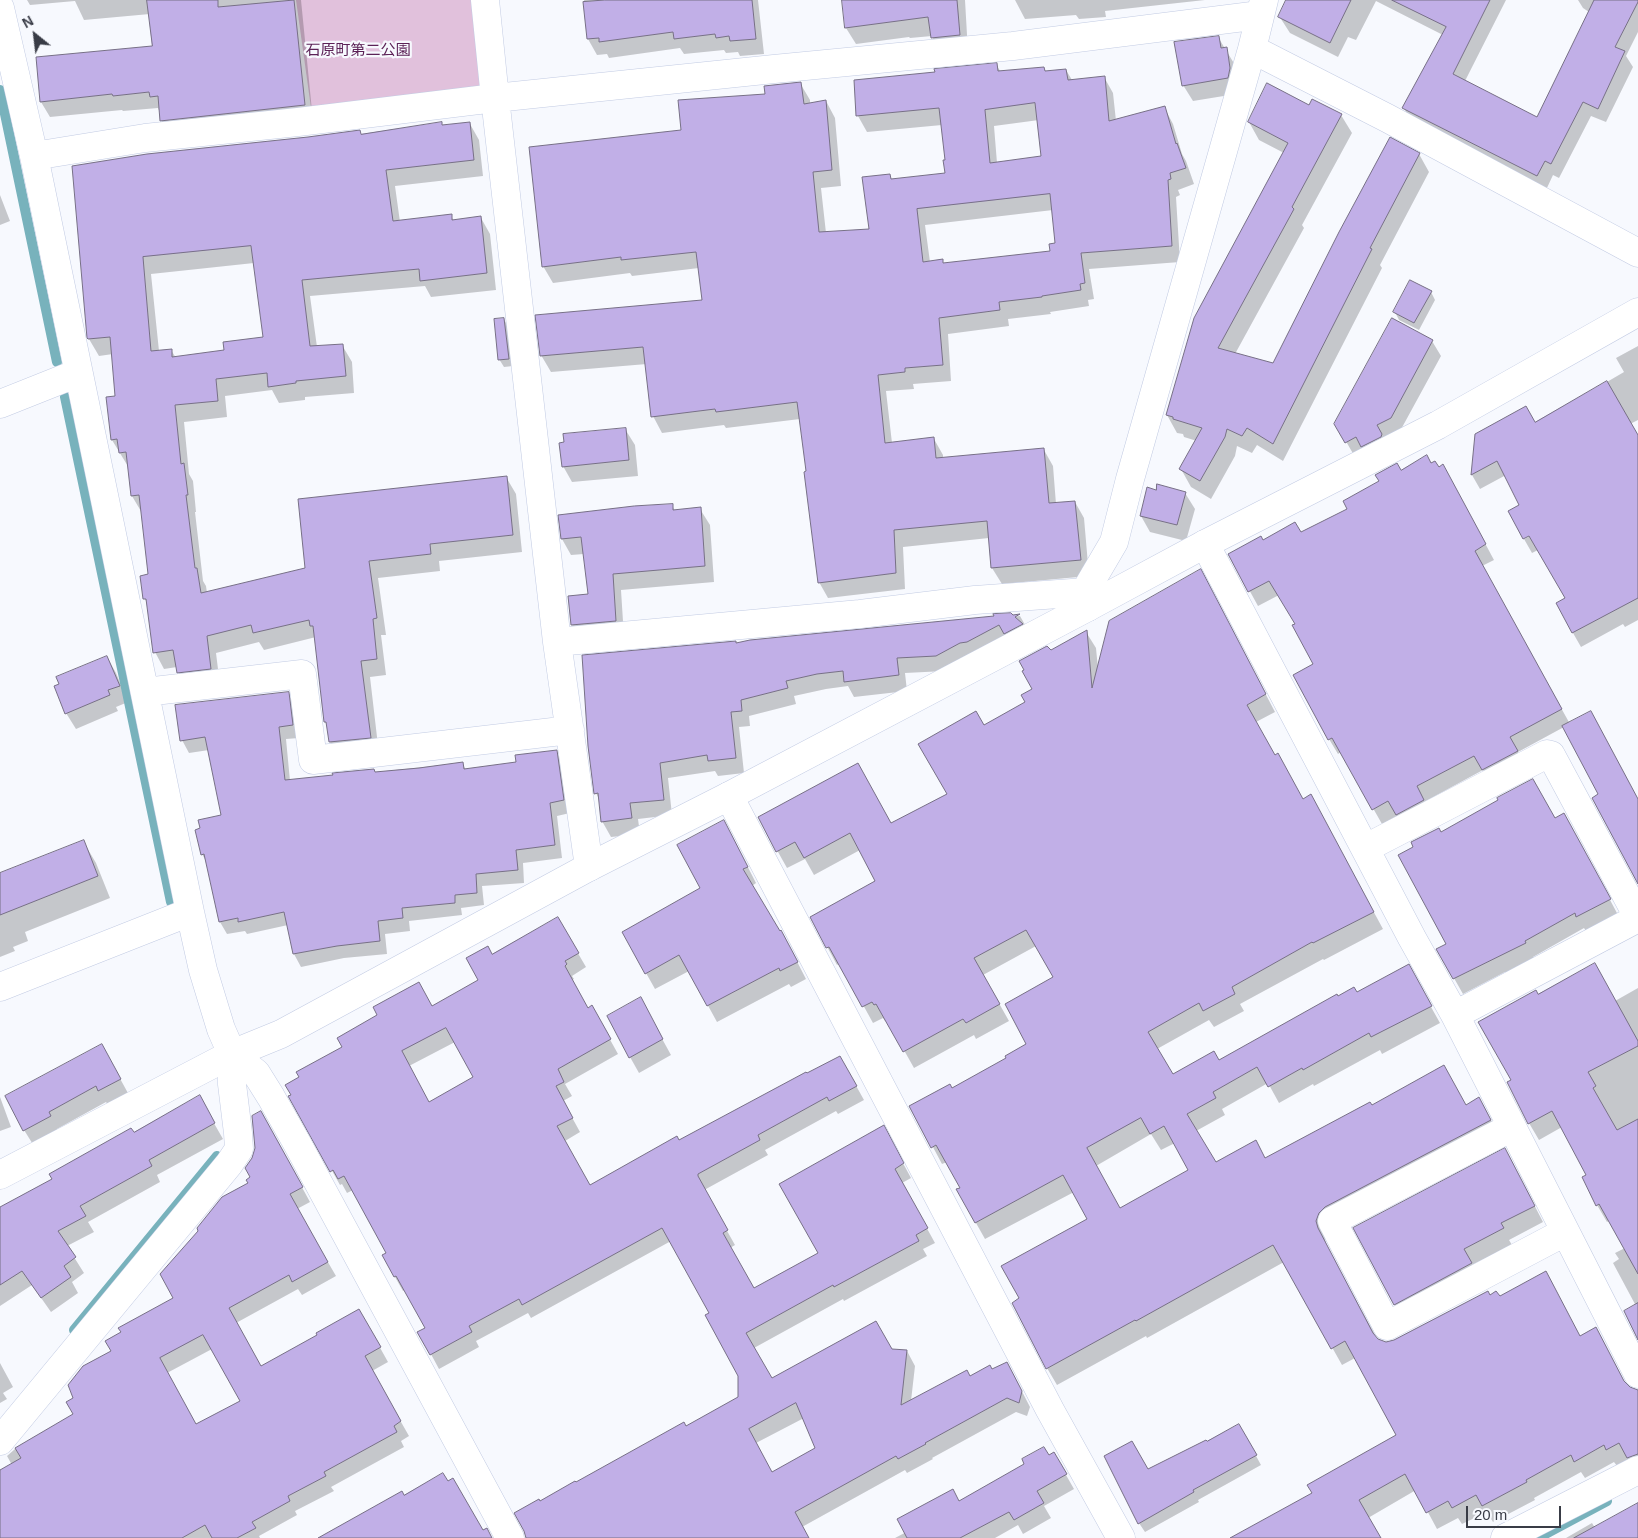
<!DOCTYPE html>
<html>
<head>
<meta charset="utf-8">
<style>
	body { margin:0 }
	#map { position:relative; width:1638px; height:1538px; overflow:hidden; background:#f7f9fe; font-family:Helvetica,sans-serif }
	canvas { display:block }
	.north { position:absolute; left:10px; top:10px; width:50px; height:50px; -webkit-text-stroke:4px #f7f9fe; paint-order:stroke; rotate:331deg; font-size:14px; font-weight:700; line-height:20px; text-align:center; color:#393c46 }
	.north::after { content:''; display:block; margin:auto; width:18px; height:22px; background:#393c46; clip-path:polygon(50% 0,100% 100%,50% 72%,0 100%) }
	.scale { position:absolute; left:1466px; top:1506px; width:95px; height:22px; box-sizing:border-box; border:2px solid #393c46; border-top:0; padding-left:6px; font-size:15px; line-height:18px; white-space:nowrap; color:#393c46; -webkit-text-stroke:4px #f7f9fe; paint-order:stroke }
</style>
</head>
<body>
<div id="map">
<canvas width="1638" height="1538"></canvas>
<div class="north">N</div>
<div class="scale">20 m</div>
</div>
<script>
const ctx = document.querySelector('canvas').getContext('2d');
ctx.lineJoin = 'round';
function fill(path, color) {
  ctx.fillStyle = color;
  ctx.fill(path, 'evenodd');
}
function strokePath(path, color, width, dash) {
  ctx.strokeStyle = color;
  ctx.lineWidth = width;
  ctx.lineCap = dash ? 'butt' : 'round';
  ctx.setLineDash(dash || []);
  ctx.stroke(path);
}
function label(font, color, halo, rows, align = 'center') {
  ctx.font = font + ' Helvetica,"Noto Sans JP",sans-serif';
  ctx.lineWidth = 4.5;
  ctx.setLineDash([]);
  ctx.textBaseline = 'middle';
  ctx.strokeStyle = halo;
  ctx.fillStyle = color;
  for (const [text, x, y, turn = 0] of rows) {
    ctx.save();
    ctx.translate(x, y);
    ctx.rotate((+turn || 0) * Math.PI / 180);
    ctx.textAlign = isNaN(turn) ? turn : align;
    if (halo) ctx.strokeText(text, 0, 0);
    ctx.fillText(text, 0, 0);
    ctx.restore();
  }
}
const green = new Path2D(`
	M296 0H474L483 89 311 108Z`);
const shadow = new Path2D(`
	M27 0H301L313 121 170 136 161 120 160 113 158 108 123 111 122 110 50 117 41 102 153 47 150 14 84 20 75 1 30 5Z
	M584 0H758L764 54 740 56 738 52 726 53 724 50 684 54 680 48 609 58 607 54 597 55 588 39Z
	M843 0H965L968 52 941 55 932 36 910 38 909 37 856 44 846 28Z
	M1015 0H1205L1105 11 1106 17 1079 19 1076 15 1025 19Z
	M1291 0H1506L1465 81 1538 118 1589 12 1583 8 1578 0H1638V32L1626 56 1633 67 1606 122 1591 116 1559 178 1553 175 1546 190 1412 123 1404 108 1443 35 1376 1 1356 40 1348 37 1338 57 1290 33 1281 19Z
	M1218 37 1235 65 1236 94 1193 101 1183 85Z
	M996 65 1001 72 1044 68 1046 72 1066 70 1072 80 1104 77 1113 93 1116 121 1164 107 1173 124 1182 154 1186 161 1194 184 1178 190 1180 195 1176 197 1180 262 1089 269 1094 299 1088 300 1089 306 1050 312 1051 314 1008 319 1009 326 948 334 951 381 913 384 914 389 886 391 892 443 934 439 943 455V459L1044 450 1053 466 1056 504 1075 502 1084 518 1089 576 1002 584 992 568 989 538 903 547 905 589 828 598 819 582 808 473 800 419 726 428 724 425 662 433 653 416 647 364 551 372 541 355 703 302 699 268 632 276 630 273 553 283 543 266 682 131 767 95 800 83 810 100V104L826 101 835 118 841 186 821 188 826 233 870 230 890 176 892 180 946 174V161L942 125 867 132 858 116 936 73ZM1039 120 1043 157 997 163 994 126ZM1053 210 1056 245 1052 252 944 264 942 261 930 262 925 225Z
	M1309 106 1341 115 1352 133 1302 225 1304 228 1235 354 1274 364 1419 154 1429 172 1380 265 1382 268 1283 461 1257 445 1252 453 1237 446 1235 456 1211 499 1191 487 1181 469 1197 441 1184 437 1183 434 1177 433 1167 415 1284 153 1259 140 1249 122Z
	M441 123 443 127 470 124 479 140 483 176 395 186 400 222 451 216 454 221 481 218 490 234 496 290 431 297 425 286 310 296 317 347 342 345 352 362 354 393 305 397V400L279 403 272 390 225 396 227 417 184 422 189 474 193 481 196 512H195L203 581 206 586 207 593 307 569 506 477 516 494 522 552 439 561 440 571 378 578 386 635H381L386 675 370 677 379 754 339 759 330 742 328 727 325 722 316 637 264 650 259 642 216 653 220 685 188 689 178 672 177 667 164 669 155 652 148 605 145 599 149 576 142 513 132 496 129 468 112 440 116 397 113 354 99 356 89 339 73 167 361 135ZM254 263 264 338 225 351 176 358 171 350 159 351 151 274Z
	M0 195 10 221 0 225Z
	M1431 292 1435 300 1419 330 1399 320 1395 312Z
	M504 319 508 327 513 366 504 367 499 359Z
	M1432 341 1441 356 1399 433 1355 457 1336 424Z
	M1638 346V420L1630 424 1638 446V620L1625 627 1623 624 1581 647 1573 633 1566 599 1538 550 1532 553 1524 539 1535 534 1506 475 1480 489 1472 475 1476 435 1535 424 1624 372 1616 358Z
	M625 429 635 445 638 476 572 482 563 466Z
	M1431 465 1438 468 1451 480 1494 560 1482 566 1570 724 1638 799V881L1600 795 1564 727 1518 752 1525 767 1492 784 1483 770 1424 802 1432 815 1405 829 1397 816 1382 824 1341 752 1338 754 1329 739 1315 664 1296 624 1279 595 1258 606 1230 555 1263 542 1300 533 1349 510 1401 471Z
	M1157 491 1185 493 1195 509 1186 541 1150 532 1141 516Z
	M672 505 675 511 700 509 710 525 714 582 621 590 624 637 581 641 572 625 589 595 584 554 571 555 562 539 560 516Z
	M1210 588 1275 712 1256 722 1274 757 1303 800 1320 813 1383 929 1324 960 1323 959 1240 1004 1244 1011 1214 1027 1209 1020 1157 1049 1172 1076 1218 1061 1338 998 1356 993 1408 966 1440 1023 1382 1054 1380 1050 1314 1086 1313 1084 1279 1103 1268 1083 1222 1109 1225 1115 1196 1131 1216 1164 1265 1160 1372 1106H1466L1489 1116 1500 1138 1328 1230 1325 1239 1327 1247 1378 1340 1386 1343 1395 1341 1490 1297 1499 1298 1580 1337 1596 1328 1626 1385 1628 1388 1638 1391V1461L1633 1464 1629 1459 1617 1466 1614 1462 1585 1478 1581 1472 1534 1498 1535 1500 1493 1522 1487 1512 1462 1524 1458 1518 1437 1529 1416 1490 1368 1518 1380 1538H1233L1314 1493 1398 1435 1355 1358 1342 1365 1284 1262 1147 1338 1146 1336 1057 1385 1047 1368 1021 1299 1089 1219 1074 1192 985 1239 976 1223 961 1188 947 1162 942 1164 911 1106 951 1089 1008 1059 1028 1045 1054 978 1036 946 983 975 1009 1021 976 1039 974 1035 914 1068 887 1020 885 1021 883 1018 873 1023 840 963 837 965 811 917 877 881 860 850 814 875 805 859 787 868 759 818 891 824 948 795 984 727 1027 703 1050 652 1086 632 1096 648 1098 669ZM1151 1134 1161 1150 1175 1143 1190 1170 1120 1209 1096 1166Z
	M1020 616 1028 630 945 671 905 673 907 691 854 697 848 686 826 689 794 696 796 704 749 716 750 726 739 727 744 773 718 776 715 771 668 778 672 815 638 819 640 834 611 837 602 821 600 801 596 793 736 645Z
	M107 657 116 673 128 702 116 707 118 711 76 729 66 713 56 687Z
	M288 693 295 706 299 738 286 739 290 781 462 763 466 770 517 764 556 751 563 764 570 813 557 816 562 858 523 863 524 883 482 886 484 905 461 908 462 915 409 921 410 931 385 934 387 954 344 958 301 967 294 954 288 925 247 934 245 931 227 934 220 922 208 865 202 854 223 816 209 750 189 753 182 740Z
	M1555 820 1573 830 1618 915 1586 931 1584 928 1533 957 1534 958 1505 973V972L1463 994 1438 950 1448 944 1441 834Z
	M733 838 756 883 752 886 790 948 806 979 791 987 789 984 717 1022 689 971 655 989 623 932 702 889Z
	M83 841 96 863 110 898 25 932 28 941 13 947 15 951 0 957V875Z
	M558 919 586 967 572 976 574 979 572 980 588 1009 592 1007 618 1054 565 1084 572 1096 563 1101 580 1132 565 1141 590 1187 679 1142 840 1057 864 1100 838 1114 836 1111 765 1150 768 1155 706 1189 705 1192 735 1245 730 1248 754 1290 820 1254 891 1141 911 1178 902 1183 935 1243 923 1249 927 1256 844 1301 843 1299 754 1348 771 1379 892 1350 907 1351 915 1366 911 1401 970 1377 992 1371 1015 1378 1030 1407 1027 1416 1016 1412 932 1458 933 1459 907 1473 905 1470 802 1527 808 1538H527L539 1502 685 1427 739 1397 740 1376 711 1313 671 1241 531 1318 528 1313 476 1341 479 1347 439 1369 419 1332 426 1328 405 1290 403 1291 383 1256 387 1254 353 1190 347 1193 342 1184 340 1185 290 1096 432 1008 480 981 492 955ZM455 1042 474 1077 429 1103 409 1066ZM804 1418 817 1448 772 1473 756 1443Z
	M1638 988V1337L1636 1306 1613 1263 1619 1259 1615 1253 1625 1248 1610 1220 1607 1222 1597 1205 1588 1176 1562 1127 1539 1140 1529 1123 1512 1081 1538 996 1615 1001Z
	M649 1015 671 1055 639 1073 630 1057Z
	M111 1062 129 1095 109 1106 106 1102 57 1129 59 1133 34 1146 24 1130Z
	M0 1097 11 1127 0 1131Z
	M199 1097 223 1139 157 1175 160 1182 88 1222 94 1232 67 1246 84 1273 72 1282 78 1293 51 1312 32 1285 0 1306V1214L133 1134Z
	M269 1127 310 1202 297 1209 336 1276 302 1295 298 1289 236 1323 261 1367 319 1336 359 1310 388 1362 372 1371 409 1436 401 1441 404 1447 331 1487 334 1491 295 1511 297 1515 259 1536 260 1538H0V1480L12 1465 7 1456 15 1449 75 1415V1398L112 1351 174 1299 249 1183ZM212 1349 241 1401 196 1426 167 1373Z
	M1514 1166 1543 1222 1509 1240 1512 1245 1472 1265 1480 1280 1404 1320 1395 1304Z
	M0 1363 13 1387 3 1393 7 1399 0 1403Z
	M1239 1425 1261 1465 1198 1500 1199 1502 1145 1532 1139 1523 1147 1471 1207 1443Z
	M1054 1454 1074 1489 1044 1506 1051 1518 1023 1534 1018 1525 995 1538H895Z
	M1638 1504V1538H1566L1592 1523 1595 1528Z`);
const stream = new Path2D(`
	M0 90 57 362
	M65 397 171 902
	M74 1330 217 1156
	M1538 1538 1607 1501`);
const building = new Path2D(`
	M147 0H218V7L294 0 305 105 160 121 158 96 150 97 149 92 113 96 112 94 40 102 36 57 152 46Z
	M605 0H752L756 39 730 41 729 36 716 38 715 34 674 39 673 32 599 42V38L587 39 583 2Z
	M842 0H957L960 35 931 38 928 17 845 28Z
	M1286 0H1351L1330 43 1278 17Z
	M1392 0H1490L1453 74 1537 117 1594 0H1638V2L1615 47 1625 51 1598 109 1583 102 1551 164 1545 161 1537 176 1402 108 1446 27Z
	M1219 36 1221 48 1227 47 1230 68 1228 78 1182 86 1174 42Z
	M997 63 998 71 1044 67 1045 71 1066 69 1068 80 1105 76 1109 121 1165 106 1176 144 1177 143 1186 168 1170 173 1171 179 1168 180 1172 246 1081 253 1085 283 1080 284 1081 290 1042 296V297L999 302 1000 310 939 318 943 365 905 368V372L878 375 885 443 934 437 936 458 1044 448 1049 503 1075 501 1081 560 991 568 987 521 894 530 896 573 818 583 804 472 806 471 797 402 716 412 715 409 651 417 643 347 540 356 535 315 702 300 696 252 621 260V257L542 267 529 147 681 130 678 100 765 94 764 86 801 82 804 104 826 100 832 170 813 172 819 232 869 229 862 177 890 174 891 179 945 173 943 160H945L939 108 856 116 854 80 935 72 934 69ZM1035 103 1041 156 990 163 985 110ZM1050 194 1055 243 1049 244 1050 251 943 263V259L923 262 917 209Z
	M1267 83 1309 105 1312 99 1342 114 1292 207 1294 209 1218 348 1273 363 1339 232 1390 137 1420 153 1370 248 1372 249 1273 444 1247 428 1242 436 1227 429 1225 437 1200 481 1179 469 1202 428 1173 419V417L1166 415 1194 318 1288 143 1248 122Z
	M442 122V125L470 122 474 160 386 170 393 221 452 214V220L481 216 487 273 420 281 419 269 302 280 310 346 343 344 346 376 296 381V383L268 387 267 373 216 379 218 401 175 405 181 464 184 463 188 495H186L195 568H197L201 593 305 568 298 499 507 476 513 535 430 544 431 554 369 561 377 618 373 619 377 659 361 661 371 738 329 742 326 722H324L313 626H310L309 620 253 633 251 625 207 636 211 669 177 673 173 650 153 653 146 599H143L140 576 148 574 139 495 131 496 126 452 119 453 117 439 111 440 106 397 115 396 110 337 88 339 87 338 72 166 147 154 308 137 360 130 361 134ZM251 246 263 337 223 342 224 350 172 357V349L151 351 143 257Z
	M1410 280 1432 291 1414 323 1393 312Z
	M504 318 509 359 498 360 494 319Z
	M1392 318 1433 340 1391 418 1377 425 1382 434 1381 437 1361 447 1356 437 1345 443 1334 424Z
	M1607 381 1638 435V598L1572 633 1556 603 1565 598 1529 536 1523 539 1508 511 1519 505 1497 461 1471 475 1475 434 1526 406 1535 422Z
	M626 428 629 460 562 467 559 443 564 442 563 434Z
	M1427 455 1431 463 1435 461 1439 467 1443 464 1486 544 1475 551 1562 709 1510 737 1518 751 1482 770 1474 756 1417 786 1424 800 1396 815 1388 801 1372 810 1332 738 1328 740 1293 675 1313 664 1292 625 1295 624 1269 581 1248 592 1228 554 1261 536 1263 540 1295 522 1301 532 1347 509 1343 501 1379 481 1375 475 1397 463 1401 470Z
	M1157 484 1186 492 1177 525 1140 516 1147 487 1156 490Z
	M673 504V510L701 507 705 566 613 574 616 621 571 625 568 596 588 594 581 537 561 539 558 515 634 506Z
	M1201 569 1266 694 1247 705 1275 755 1278 753 1303 799 1311 794 1374 912 1313 943 1312 942 1232 987 1235 994 1203 1011 1199 1003 1148 1032 1173 1074 1214 1051 1219 1060 1337 994 1338 996 1354 987 1357 992 1409 964 1432 1006 1371 1037 1369 1033 1303 1070 1302 1068 1268 1087 1257 1067 1213 1092 1216 1098 1187 1114 1216 1162 1256 1140 1265 1158 1370 1102 1372 1105 1444 1065 1466 1105 1479 1097 1491 1120 1325 1207 1319 1213 1316 1221 1318 1228 1373 1333 1378 1339 1386 1342 1394 1340 1488 1291 1490 1295 1496 1291 1500 1296 1546 1271 1580 1336 1596 1327 1624 1381 1630 1387 1638 1390V1454L1627 1458 1619 1443 1606 1450 1604 1445 1574 1462 1571 1455 1526 1480 1527 1482 1482 1506 1476 1495 1452 1508 1448 1501 1426 1513 1405 1474 1359 1500 1381 1538H1230L1312 1493 1307 1485 1396 1435 1345 1341 1331 1349 1273 1245 1136 1321 1135 1320 1046 1369 1012 1303 1019 1298 1001 1266 1087 1219 1063 1175 975 1223 956 1189 960 1188 936 1145 931 1148 909 1106 950 1084 952 1088 1006 1058 1005 1056 1026 1044 1005 1004 1053 977 1026 930 974 958 1000 1004 966 1023 963 1019 903 1052 876 1004 874 1005 872 1002 862 1007 829 947 826 948 810 917 875 881 850 833 804 858 795 842 776 852 758 817 858 763 891 823 947 794 918 744 976 711 984 725 1025 702 1021 695 1032 689 1022 671 1024 670 1019 661 1047 646 1051 650 1087 630 1092 688 1109 621ZM1141 1118 1150 1134 1164 1126 1188 1170 1120 1208 1087 1148Z
	M1011 613 1013 615 1020 614 1015 617 1023 624 1004 634 999 625 967 642 960 643 936 656 897 658 899 675 844 682 843 671 817 674 786 681 788 688 741 700 742 711 731 712 736 758 708 761 707 755 660 763 664 800 630 803 632 818 601 822 598 793 594 794 588 746 582 655 736 641V643L750 640 994 616 993 614Z
	M107 656 120 686 108 690 110 695 65 714 54 686 59 684 56 677Z
	M289 692 293 725 279 727 285 780 333 775 332 773 374 769 375 772 419 768 463 762 464 769 516 762 515 755 557 750 564 800 550 803 555 845 516 850 518 870 476 874 477 893 455 895V903L402 908 403 918 378 921 380 941 337 946 293 954 284 912 238 922V918L219 922 204 854 201 855 195 830 200 828 198 820 221 815 205 737 180 741 175 705Z
	M1591 711 1638 799V884L1592 798 1598 794 1562 726Z
	M1533 779 1555 818 1564 813 1611 899 1576 917 1575 913 1525 941 1526 943 1453 979 1436 949 1446 944 1398 855 1413 847 1411 842 1439 828 1441 832 1498 800 1497 798Z
	M724 820 748 867 743 869 780 931 781 930 798 962 780 971 779 968 707 1006 679 955 645 974 622 932 700 888 677 845Z
	M84 840 98 876 0 915V873Z
	M558 917 579 953 565 961 567 964 565 966 588 1008 592 1005 611 1039 558 1069 564 1082 556 1086 573 1118 557 1126 590 1185 677 1136 679 1140 806 1072 807 1073 840 1056 857 1086 829 1101 827 1097 758 1135 760 1140 698 1174V1176L728 1230 723 1233 754 1288 818 1253 779 1184 884 1125 904 1163 895 1169 928 1228 916 1235 919 1241 834 1287 833 1285 746 1333 772 1378 876 1321 892 1349 907 1350 901 1405 967 1370 970 1376 990 1365 992 1369 1007 1362 1022 1391 1019 1403 1007 1398 925 1443 926 1444 898 1459 896 1456 795 1512 809 1538H526L524 1531 514 1513 539 1499 540 1501 575 1481 576 1482 684 1422 686 1426 738 1397V1376L705 1315 709 1313 662 1228 522 1305 519 1299 469 1326 472 1332 430 1355 417 1332 425 1328 396 1276 394 1277 382 1255 386 1253 344 1176 338 1179 333 1170 330 1172 288 1096 291 1095 285 1085 299 1077 296 1072 342 1047 337 1038 377 1015 373 1007 419 982 432 1006 478 980 466 958 488 946 492 954ZM446 1028 473 1077 429 1102 402 1051ZM796 1403 815 1448 772 1472 749 1429Z
	M1595 963 1638 1041V1046L1588 1072 1596 1086 1593 1088 1617 1130 1638 1119V1274L1599 1204 1596 1206 1582 1177 1586 1175 1552 1111 1528 1124 1507 1082 1511 1080 1478 1022 1536 990 1538 994Z
	M641 997 663 1039 629 1058 607 1016Z
	M102 1044 121 1079 98 1091 96 1086 49 1112 51 1116 23 1131 5 1096Z
	M200 1095 215 1123 149 1160 152 1166 80 1206 86 1216 58 1231 76 1257 64 1266 71 1277 41 1298 22 1271 0 1285V1207L52 1179 49 1174 131 1128 134 1132Z
	M261 1111 303 1187 290 1194 328 1262 292 1282 289 1275 229 1308 261 1366 317 1335 316 1333 359 1309 381 1347 365 1356 401 1421 394 1426 397 1432 324 1472 326 1476 288 1496 290 1501 252 1522 256 1528 237 1538H212L205 1525 182 1538H0V1470L21 1458 15 1448 73 1414 66 1402 73 1398 68 1385 83 1366 111 1351 105 1341 121 1332 118 1328 173 1298 160 1274 198 1231 197 1228 222 1197 248 1183 246 1180 250 1177 245 1168 252 1158 255 1148 252 1116ZM203 1335 240 1401 196 1424 160 1358Z
	M1505 1148 1535 1206 1501 1223 1504 1228 1464 1249 1472 1263 1394 1305 1353 1228Z
	M1638 1303V1340L1624 1311Z
	M1239 1424 1257 1455 1193 1490 1194 1492 1138 1524 1104 1456 1132 1441 1148 1469 1206 1440 1207 1441Z
	M1044 1447 1049 1455 1054 1452 1067 1474 1037 1491 1044 1503 1014 1520 1009 1512 960 1538H907L897 1519 953 1489 959 1501 1024 1464 1022 1459Z
	M443 1473 448 1481 453 1478 483 1530 487 1528 492 1538H318L402 1491 404 1495Z
	M1638 1503V1538H1574Z`);
const minor = new Path2D(`
	M485 0 495 98 557 642 589 867
	M0 8 34 156 190 912 203 970 221 1029 232 1054 256 1073 271 1097 298 1145 510 1538
	M1252 49 1387 118 1638 253
	M34 156 145 138 298 122 495 98 774 69 1013 46 1260 15
	M0 404 78 373
	M1205 544 1412 938 1455 1015 1638 1374
	M1088 607 1086 592 1087 588 1114 542 1130 479 1252 49 1264 0
	M557 642 860 614 975 600 1086 592
	M145 692 302 674 313 760 570 730
	M729 796 1050 1410 1121 1538
	M1366 848 1547 754 1551 755 1638 917
	M0 987 190 912
	M1455 1015 1638 918
	M1512 1127 1332 1221 1387 1326 1565 1232
	M0 1441 229 1164 239 1149 238 1133 232 1084V1054
	M1505 1538 1638 1470`);
const tertiary = new Path2D(`
	M0 1175 232 1054 281 1034 589 867 729 796 1088 607 1205 544 1438 425 1638 312`);
const parkNames = [
	["石原町第二公園",358,51]
];
fill(green, '#e1c1dc');
fill(shadow, '#0003');
strokePath(stream, '#78b2bc', 10);
fill(building, '#c1afe7');
strokePath(building, '#777086', 1);
strokePath(minor, '#c2cbe3', 29);
strokePath(tertiary, '#c2cbe3', 29);
strokePath(minor, '#fff', 28);
strokePath(tertiary, '#fff', 28);
label('15px', '#5c2257', '#f7f9fe', parkNames);
</script>
</body>
</html>
